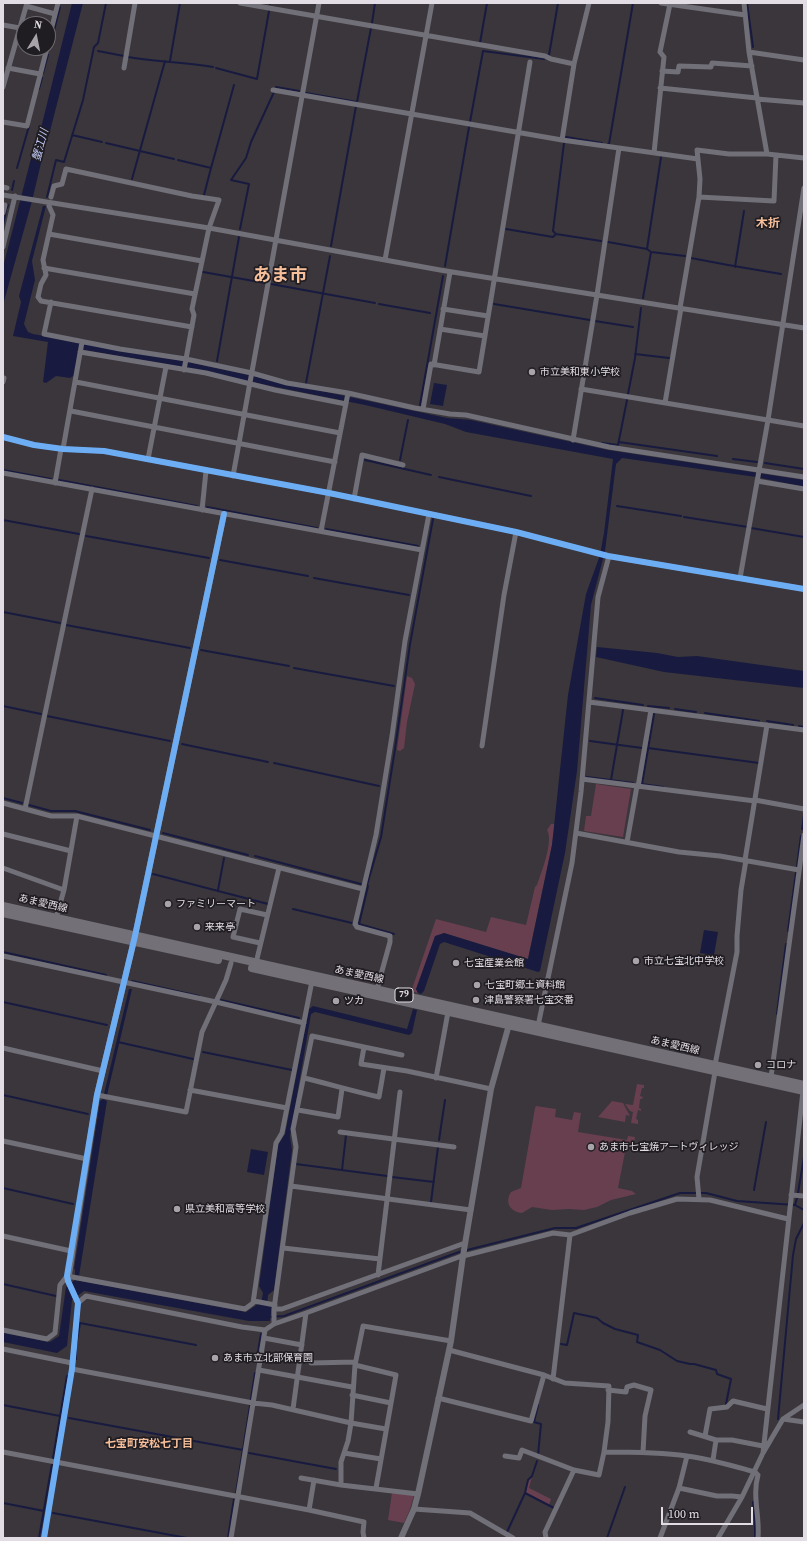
<!DOCTYPE html>
<html>
<head>
<meta charset="utf-8">
<style>
	body { margin:0 }
	#map { position:relative; width:807px; height:1541px; overflow:hidden; background:#3a363c; font-family:"Source Serif 4",serif }
	canvas { display:block }
	.frame { position:absolute; inset:0; border:4px solid #e2dde4; pointer-events:none }
	.north { position:absolute; left:16px; top:16px; width:40px; height:40px; box-sizing:border-box; background:#201d22; border:1px solid #6e6a70; border-radius:50%; rotate:10deg; font-size:11px; font-weight:700; line-height:16px; text-align:center; color:#e2dde4 }
	.north::after { content:''; display:block; margin:auto; width:14px; height:18px; background:#a7a3a9; clip-path:polygon(50% 0,100% 100%,50% 72%,0 100%) }
	.scale { position:absolute; left:661px; top:1507px; width:92px; height:18px; box-sizing:border-box; border:2px solid #e2dde4; border-top:0; padding-left:5px; font-size:12px; line-height:14px; white-space:nowrap; color:#e2dde4; -webkit-text-stroke:3px #201d22; paint-order:stroke }
</style>
</head>
<body>
<div id="map">
<canvas width="807" height="1541"></canvas>
<div class="frame"></div>
<div class="north">N</div>
<div class="scale">100 m</div>
</div>
<script>
const ctx = document.querySelector('canvas').getContext('2d');
ctx.lineJoin = 'round';
function fill(path, color) {
  ctx.fillStyle = color;
  ctx.fill(path, 'evenodd');
}
function strokePath(path, color, width, dash) {
  ctx.strokeStyle = color;
  ctx.lineWidth = width;
  ctx.lineCap = dash ? 'butt' : 'round';
  ctx.setLineDash(dash || []);
  ctx.stroke(path);
}
function label(font, color, halo, rows, align = 'center') {
  ctx.font = font + ' "Source Serif 4","Noto Sans JP",serif';
  ctx.lineWidth = 3.5;
  ctx.setLineDash([]);
  ctx.textBaseline = 'middle';
  ctx.strokeStyle = halo;
  ctx.fillStyle = color;
  for (const [text, x, y, turn = 0] of rows) {
    ctx.save();
    ctx.translate(x, y);
    ctx.rotate((+turn || 0) * Math.PI / 180);
    ctx.textAlign = isNaN(turn) ? turn : align;
    if (halo) ctx.strokeText(text, 0, 0);
    ctx.fillText(text, 0, 0);
    ctx.restore();
  }
}
const green = new Path2D(`
	M407 676 412 678 415 684 407 722 404 748 400 751 397 750Z
	M596 784 631 789 623 837 584 831 586 816H591Z
	M551 824H555L552 845 528 959 444 933 416 989 418 993 414 992 412 989 436 919 486 932 491 917 526 925 535 887 537 885C541 873 554 841 547 830Z
	M637 1084 644 1085V1088H642L640 1096 643 1097 642 1099H640L639 1108 641 1109V1111L638 1110 636 1119 638 1120V1124L631 1123 633 1112 630 1111 625 1104 633 1105Z
	M612 1101 623 1103 630 1116 626 1115 625 1122 598 1117Z
	M536 1106 556 1109 555 1117 572 1120 574 1112 581 1113 578 1132 627 1140 628 1136 635 1137 633 1148 626 1147 618 1188 632 1191 636 1194 611 1200 597 1207 584 1210 569 1209 552 1210 532 1207 522 1213C511 1212 504 1203 511 1192L521 1188 535 1108Z
	M532 1477 529 1488 551 1499 549 1505 525 1492 528 1480Z
	M392 1493 414 1495 410 1509 404 1523 388 1520Z`);
const water = new Path2D(`
	M72 3H83L49 135 46 142 32 201 3 305V267L36 139 39 136Z
	M43 206H46L32 261 35 280 24 324 28 332 33 334 183 361 447 418 471 420 608 450 804 480V487L756 477 622 458 616 464 605 551 591 605 577 771 565 853 540 971 538 972 444 942 440 944 424 991 421 994 418 993 416 989 435 936 444 933 528 959 552 845 568 695 586 594 600 555 604 533 613 459 466 432 445 424 365 405 276 387 182 367 79 349 75 375 70 378 56 376 46 383 43 382 48 342 13 336 21 302 19 296Z
	M434 383 447 385 443 406 430 404Z
	M597 647 657 653 678 657 697 656 804 671V688L664 672 596 657Z
	M704 930 718 932 714 955 700 953Z
	M129 989H132L107 1095 104 1094Z
	M313 1006 407 1029 413 1009 417 1010 412 1033 409 1035 315 1012 311 1014 290 1136 292 1150 274 1290 268 1295 267 1305 272 1306 270 1321H249L84 1291 72 1300 67 1346 57 1353 3 1342V1333L50 1342 59 1336 66 1287 75 1280 246 1312 258 1304H261L263 1293 259 1286 278 1145 285 1134 309 1009Z
	M103 1099 107 1101 79 1276 75 1275V1269H74L100 1101Z
	M251 1149 268 1152 264 1175 247 1172Z`);
const stream = new Path2D(`
	M747 3 753 47
	M270 4V3
	M372 23 375 3
	M480 43 487 3
	M49 50 60 7
	M98 51 124 56
	M549 55 558 3
	M128 57C156 62 185 62 213 67
	M170 61 180 3
	M216 68 257 79 269 11
	M43 73 48 55
	M276 87 299 91
	M39 89 42 78
	M306 93 357 102 371 28
	M470 122 483 51 544 59
	M72 135 102 142
	M566 137 602 143
	M106 143 174 159
	M564 143 553 231 556 234 601 241
	M608 144H609L633 3
	M178 160 211 168 234 85
	M17 168 29 126
	M132 179 165 61
	M12 190 14 181
	M204 195 211 168
	M47 197 56 160 64 162 83 100 94 47 98 43 106 3
	M7 208 8 205
	M3 225 6 210
	M240 229 249 184 231 180 246 158 251 142 274 92
	M506 229 553 237 556 234
	M608 242 647 249 651 252 643 298
	M331 246 356 106
	M647 249 661 157
	M651 252 685 256
	M691 258 728 265 781 274
	M445 266 469 127
	M735 267 744 211
	M203 272 265 283
	M271 284 375 303
	M379 304 430 313
	M494 304 590 320
	M595 321 633 327
	M635 354 669 358
	M217 361 239 237
	M306 383 330 256
	M628 394 635 358 641 308
	M420 405 443 276
	M619 442 717 456
	M602 443 618 445 627 400
	M733 459 757 462
	M365 460 431 475
	M400 460 408 420
	M765 463 804 469
	M3 470 51 479
	M439 477 531 496
	M59 480 197 506
	M617 506 681 516
	M207 507 317 528
	M684 517 748 527
	M3 520 79 534
	M751 528 804 537
	M326 529 418 546
	M86 536 209 558
	M220 560 308 576
	M314 578 409 595
	M3 612 60 623
	M66 625 190 648
	M201 650 289 666
	M294 668 394 686
	M595 698 643 705
	M3 706 41 714
	M648 706 669 708
	M675 709 696 712
	M705 713 759 721
	M654 714 642 784 663 787
	M47 716 170 741
	M767 721 793 725
	M799 726 804 727
	M590 741 642 748
	M182 744 268 762
	M648 748 759 763
	M274 763 379 786
	M587 777 633 783
	M611 780 623 710
	M3 798 22 803
	M29 805 51 811H75L150 830
	M802 829 804 815
	M163 833 248 855
	M255 856 361 884
	M797 866 801 836
	M153 874 268 904
	M367 885 381 837 395 749 410 644 433 519
	M368 886 359 924 394 934
	M218 890 224 858
	M293 909 352 923
	M788 931 796 873
	M3 952 106 975
	M132 981 199 996
	M221 1000 299 1018
	M3 1002 107 1025
	M777 1014 786 944
	M118 1042 193 1059
	M203 1052 292 1070
	M3 1095 88 1114
	M439 1140 445 1100
	M296 1164 387 1176
	M342 1170 346 1135
	M392 1177 434 1182
	M3 1188 73 1204
	M754 1190 766 1122
	M798 1193 804 1157
	M431 1202 438 1147
	M795 1205 797 1198
	M3 1284 56 1296
	M268 1317 284 1316 459 1252 555 1228H576L680 1193H706L737 1201 795 1205 804 1210
	M561 1344 567 1345 574 1313 597 1318 603 1323 615 1329 638 1335 637 1342 660 1350 677 1361 690 1364H694L716 1370 717 1374 731 1379 726 1404
	M76 1346 80 1323 196 1345
	M257 1358 261 1334
	M76 1359V1350
	M251 1399 255 1373
	M3 1405 60 1416
	M538 1405 534 1422 541 1424 538 1455
	M69 1418 243 1450
	M778 1419 793 1255 796 1239 804 1223
	M249 1453 336 1469
	M53 1458 67 1376
	M236 1493 250 1406
	M525 1493 554 1508
	M753 1502 755 1521V1538
	M3 1503 44 1511
	M53 1513 187 1538
	M507 1532 525 1493 528 1480 532 1476 537 1461
	M39 1538 52 1464
	M228 1538 234 1499
	M607 1538 625 1487`);
const minor = new Path2D(`
	M240 3 545 56 551 59 574 64
	M661 3 745 15
	M744 3 749 52 767 154
	M26 6 55 14
	M3 25 20 28
	M48 42 58 3
	M749 52 804 60
	M8 68 40 74
	M124 68 135 3
	M662 71 678 72 679 66 711 67 712 63 752 66
	M3 87 27 3
	M660 88 757 98
	M273 90 562 140 574 64 589 3
	M757 99 804 103
	M3 122 27 126 47 48
	M562 140 619 148
	M654 153 664 57 660 52 670 4
	M3 187 7 188
	M3 195 209 228 440 270 804 328
	M51 197 54 186 62 184 66 169 192 196 219 200 209 228 192 309 194 315 184 370
	M699 197 774 201 776 155
	M3 205H5L3 213
	M49 206 53 215 43 260 46 275 41 284 38 297 41 301 192 327
	M49 234 202 261
	M3 247 15 196
	M385 260 432 3
	M44 268 195 294
	M51 302 44 334 120 349 186 359 252 373 287 383 348 393 415 408 450 414 466 415 609 447 804 477
	M680 308 699 197 700 179 697 150 729 154H767L804 158
	M443 309 488 316
	M440 329 485 336
	M80 352 206 373 275 390 346 404
	M434 365 450 272
	M3 382 4 378
	M76 382 340 433
	M581 389 804 426
	M665 403 681 308
	M423 409 431 364 479 372 530 62
	M71 411 335 462
	M3 437 34 445 63 449 104 451 329 493 516 532 608 556 804 589
	M573 440 597 295 619 148 698 159
	M63 449 82 342
	M148 459 166 367
	M3 473 422 550
	M233 476 319 3
	M757 481 804 489
	M55 483 61 449
	M354 499 362 455 403 465
	M202 510 206 471
	M321 531 348 393
	M740 578 768 420 804 188
	M589 702 804 730
	M482 746 504 595 516 532
	M582 779 755 801
	M638 787 651 710
	M755 800 804 809
	M3 803 51 816H77L363 889
	M25 809 92 489
	M576 833 679 852 720 856 799 870
	M3 834 71 851
	M627 842 637 786
	M745 860 767 725
	M3 868 64 890
	M56 918 64 890 77 816
	M260 943 233 937 240 909 267 915
	M3 956 216 1002 304 1023
	M256 963 279 868
	M377 989 390 942V936L357 927 355 924 376 835 392 736 405 641 429 514
	M538 1026 572 863 581 792 598 597 609 556
	M364 1047 402 1055
	M3 1048 103 1071
	M715 1065 737 952V936L741 890 746 860
	M771 1077 804 835
	M304 1078C329 1084 353 1091 379 1097L384 1068
	M436 1078 448 1012
	M190 1090 287 1108
	M97 1095 186 1112 202 1032 226 980 231 963
	M298 1110 338 1117 342 1089
	M340 1132 454 1147
	M3 1141 87 1159
	M291 1186 471 1210
	M791 1195 804 1196
	M699 1199 697 1177 715 1072
	M3 1236 71 1251
	M283 1248 380 1259
	M378 1275 400 1092
	M254 1301 275 1305
	M78 1303 86 1296 242 1327 265 1330 274 1324 306 1313 293 1409
	M274 1309H282L465 1243
	M306 1313 459 1257 553 1233 570 1235 630 1213 677 1199 710 1200 788 1219
	M274 1324V1309L296 1147 293 1129 312 1036 364 1047 361 1064 407 1071 491 1089
	M3 1330 47 1339 55 1333 60 1285 67 1276 245 1309 253 1303 276 1143 282 1133 312 981
	M264 1338 302 1345
	M3 1349 72 1363
	M449 1350 544 1375
	M311 1363 355 1362
	M355 1365 396 1375 376 1488
	M72 1369 253 1403 272 1405 351 1423 386 1429
	M259 1370 352 1387
	M553 1379 570 1235
	M608 1390 626 1392 627 1387 634 1385 651 1390 645 1416 643 1452
	M352 1395 391 1403
	M438 1398 531 1421 544 1375 565 1383 609 1386 608 1422 604 1452
	M783 1419 804 1422
	M690 1432 716 1440H732L763 1446
	M705 1436 710 1409 727 1407 733 1401 767 1409
	M3 1452 309 1510 364 1522 363 1532 364 1538
	M344 1453 381 1459
	M763 1453 803 1091
	M505 1456 519 1458 522 1450 574 1470
	M713 1460 716 1440
	M301 1478 341 1485 418 1494
	M341 1485V1462L348 1441 351 1423 355 1365 363 1326 451 1341
	M679 1488 717 1496H732L742 1497
	M414 1509 470 1513 513 1538
	M309 1510 314 1480
	M44 1538 72 1369 78 1303 68 1281
	M231 1538 265 1330
	M546 1538 545 1532 574 1470 599 1475 604 1452C632 1452 659 1452 687 1456 710 1459 733 1466 755 1472L758 1475C752 1496 760 1517 758 1538
	M660 1538 679 1488 687 1456
	M718 1538 742 1497 763 1453 783 1419 804 1405`);
const tertiary = new Path2D(`
	M68 1281 97 1095 135 936 224 514
	M401 1538 414 1509 418 1494 451 1341 463 1256 491 1089 510 1021`);
const primary = new Path2D(`
	M3 906 804 1085
	M3 913 218 960
	M252 968 804 1091`);
const cycleway = new Path2D(`
	M3 437 34 445 63 449 104 451 329 493 516 532 608 556 804 589
	M44 1538 72 1369 78 1303 68 1281 67 1276 97 1095 135 936 224 514`);
const markers = [
	[532,372,4,"#a7a3a9"],
	[168,904,4,"#a7a3a9"],
	[197,927,4,"#a7a3a9"],
	[636,961,4,"#a7a3a9"],
	[456,963,4,"#a7a3a9"],
	[477,985,4,"#a7a3a9"],
	[476,1000,4,"#a7a3a9"],
	[336,1001,4,"#a7a3a9"],
	[758,1065,4,"#a7a3a9"],
	[591,1147,4,"#a7a3a9"],
	[177,1209,4,"#a7a3a9"],
	[215,1358,4,"#a7a3a9"]
];
const shields = [
	[404,995,18]
];
const shieldNames = [
	["79",404,995]
];
const poiNames = [
	["市立美和東小学校",540,372],
	["ファミリーマート",176,904],
	["来来亭",205,927],
	["市立七宝北中学校",644,961],
	["七宝産業会館",464,963],
	["七宝町郷土資料館",485,985],
	["津島警察署七宝交番",484,1000],
	["ツカ",344,1001],
	["コロナ",766,1065],
	["あま市七宝焼アートヴィレッジ",599,1147],
	["県立美和高等学校",185,1209],
	["あま市立北部保育園",223,1358]
];
const streetNames = [
	["あま愛西線",43,904,13],
	["あま愛西線",359,975,12],
	["あま愛西線",675,1046,13]
];
const waterNames = [
	["蟹江川",41,145,-75]
];
const neighbourhoodNames = [
	["七宝町安松七丁目",149,1444]
];
const quarterNames = [
	["木折",768,224]
];
const townNames = [
	["あま市",280,276]
];
fill(green, '#683f4f');
fill(water, '#181b3f');
strokePath(stream, '#181b3f', 2);
strokePath(minor, '#716f77', 5);
strokePath(tertiary, '#716f77', 6);
strokePath(primary, '#737078', 8);
strokePath(cycleway, '#6dadf4', 6);
for (const [x, y, r, color] of markers) {
  const dot = new Path2D();
  dot.arc(x, y, r, 0, 2 * Math.PI);
  ctx.fillStyle = color;
  ctx.fill(dot);
  strokePath(dot, '#201d22', 1.5);
}
for (const [x, y, w] of shields) {
  const box = new Path2D();
  box.roundRect(x - w / 2, y - 7, w, 14, 3);
  ctx.fillStyle = '#201d22';
  ctx.fill(box);
  strokePath(box, '#e2dde4', 1);
}
label('bold 9px', '#e2dde4', null, shieldNames);
label('10px', '#e2dde4', '#201d22', poiNames, 'left');
label('10px', '#e2dde4', '#201d22', streetNames);
label('italic 11px', '#bec7f2', '#201d22', waterNames);
label('bold 11px', '#f6bf9a', '#201d22', neighbourhoodNames);
label('bold 12px', '#f6bf9a', '#201d22', quarterNames);
label('bold 18px', '#f6bf9a', '#201d22', townNames);
</script>
</body>
</html>
